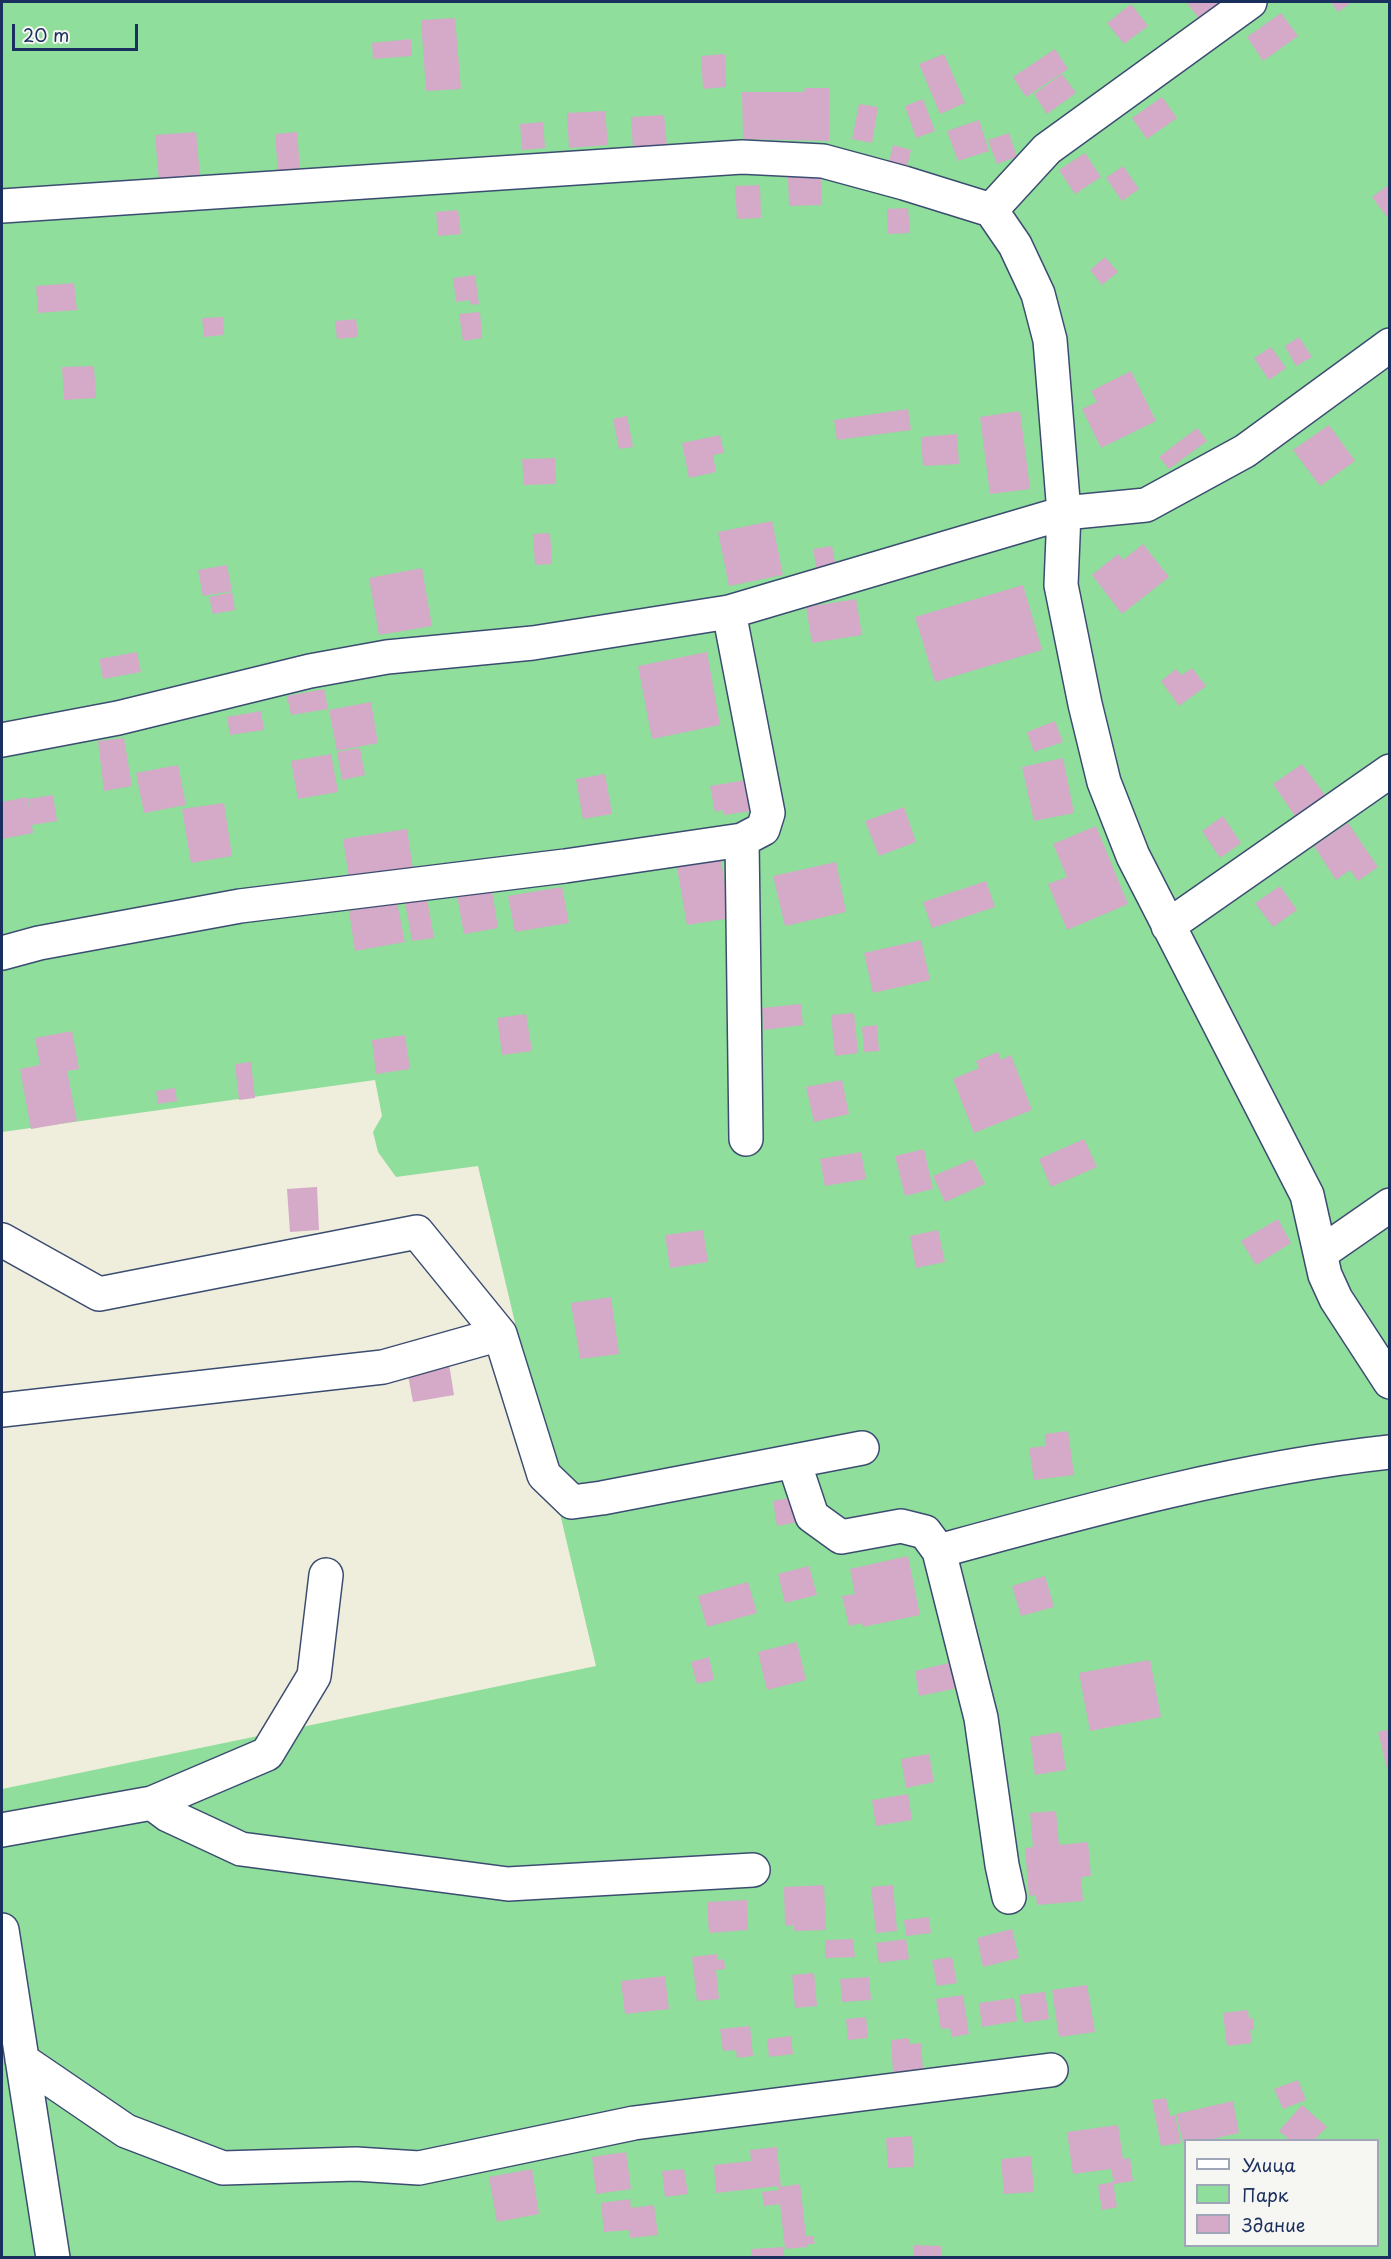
<!DOCTYPE html>
<html>
<head>
<meta charset="utf-8">
<style>
	body { margin:0 }
	#map { position:relative; width:1391px; height:2259px; overflow:hidden; background:#efeddb; font-family:"Playpen Sans",sans-serif }
	canvas { display:block }
	.frame { position:absolute; inset:0; border:3px solid #1b2f5e; pointer-events:none }
	.legend { position:absolute; left:1184px; top:2139px; width:195px; height:108px; box-sizing:border-box; background:#f6f6f2; border:2px solid #9ea6b7; margin:0; padding:8px 10px; list-style:none; font-size:18px; color:#1b2f5e }
	.legend li { display:flex; align-items:center; gap:12px; height:30px }
	.legend b { width:30px; border:2px solid #9ea6b7 }
	.scale { position:absolute; left:12px; top:24px; width:126px; height:27px; box-sizing:border-box; border:3px solid #1b2f5e; border-top:0; padding-left:8px; font-size:18px; line-height:21px; white-space:nowrap; color:#1b2f5e; -webkit-text-stroke:4px #f6f6f2; paint-order:stroke }
</style>
</head>
<body>
<div id="map">
<canvas width="1391" height="2259"></canvas>
<div class="frame"></div>
<ul class="legend">
<li><b style="height:8px;background:#fff"></b>Улица</li>
<li><b style="height:16px;background:#8fde9c"></b>Парк</li>
<li><b style="height:16px;background:#d5a9c8"></b>Здание</li>
</ul>
<div class="scale">20 m</div>
</div>
<script>
const ctx = document.querySelector('canvas').getContext('2d');
ctx.lineJoin = 'round';
function fill(path, color) {
  ctx.fillStyle = color;
  ctx.fill(path, 'evenodd');
}
function strokePath(path, color, width, dash) {
  ctx.strokeStyle = color;
  ctx.lineWidth = width;
  ctx.lineCap = dash ? 'butt' : 'round';
  ctx.setLineDash(dash || []);
  ctx.stroke(path);
}
const green = new Path2D(`
	M2 2H1389V2257H2V1789L596 1666 478 1166 396 1177 378 1152 373 1132 382 1116 375 1080 2 1132ZM1186 2140H1378V2246H1186Z`);
const building = new Path2D(`
	M1186 2H1230L1202 22Z
	M1331 2H1352L1338 12Z
	M1131 4 1148 26 1124 44 1107 23Z
	M1281 13 1298 36 1263 61 1247 37Z
	M455 18 461 89 426 91 421 20Z
	M411 39 412 56 373 59 372 43Z
	M1055 49 1068 69 1026 97 1013 77Z
	M725 54 726 87 703 89 701 56Z
	M944 54 965 103 940 114 919 64Z
	M1062 74 1076 93 1047 114 1034 94Z
	M805 88H829V141L743 139 742 92H804Z
	M1162 97 1177 118 1147 139 1132 118Z
	M923 99 935 131 916 138 905 106Z
	M859 104 878 107 872 143 852 139Z
	M605 111 608 145 569 148 567 113Z
	M664 115 667 146 633 149 631 117Z
	M979 120 989 151 958 161 947 131Z
	M543 122 545 148 522 150 520 124Z
	M196 132 200 176 159 181 155 135Z
	M297 132 300 171 278 172 275 134Z
	M1009 133 1017 157 997 164 988 140Z
	M893 145 911 150 907 167 889 161Z
	M1085 153 1101 177 1075 194 1059 170Z
	M1123 166 1139 189 1122 201 1106 178Z
	M788 177H821L822 205 789 206Z
	M1390 184V221L1372 197Z
	M760 185 761 218 737 219 735 186Z
	M908 208 910 233 888 234 887 209Z
	M458 210 461 234 438 236 436 212Z
	M1105 257 1118 272 1102 285 1090 270Z
	M475 275 479 304 471 305 470 300 456 302 453 278Z
	M74 283 77 310 38 313 36 286Z
	M480 312 482 338 463 341 459 314Z
	M223 317 224 335 204 337 202 318Z
	M356 319 358 337 337 339 335 321Z
	M1299 337 1312 357 1296 366 1285 346Z
	M1271 347 1286 368 1269 380 1254 358Z
	M94 366 96 398 64 400 62 367Z
	M1131 371 1156 421 1101 448 1082 409 1097 402 1091 391Z
	M908 409 911 430 837 440 834 420Z
	M1020 411 1030 489 990 494 980 417Z
	M627 416 633 447 619 449 613 419Z
	M1329 425 1355 461 1320 486 1293 450Z
	M1197 428 1207 441 1169 469 1159 457Z
	M957 434 959 464 923 466 921 437Z
	M720 435 724 453 713 455 716 472 689 478 682 443Z
	M555 458 556 484 524 485 522 459Z
	M772 521 783 575 729 586 718 532Z
	M550 533 552 564 535 565 533 534Z
	M1143 544 1169 577 1122 614 1092 575 1118 554 1123 560Z
	M832 546 836 567 817 571 813 549Z
	M227 565 232 591 203 596 198 570Z
	M422 568 432 626 379 635 369 578Z
	M1023 585 1042 650 935 682 915 617Z
	M232 592 235 610 213 614 209 597Z
	M856 599 862 635 812 643 806 607Z
	M137 652 141 672 103 679 99 659Z
	M707 652 720 725 652 739 638 666Z
	M1192 668 1206 686 1179 706 1161 681 1176 669 1182 675Z
	M324 689 328 709 291 715 287 696Z
	M371 702 378 743 337 751 329 710Z
	M261 711 264 730 230 735 227 717Z
	M1055 721 1063 742 1034 752 1027 732Z
	M124 738 132 786 104 791 98 741Z
	M360 748 365 775 342 780 337 752Z
	M331 754 338 792 298 799 291 761Z
	M1063 758 1074 813 1034 821 1022 767Z
	M1302 764 1325 795 1295 816 1273 784Z
	M178 765 186 805 144 813 136 773Z
	M605 774 612 814 583 819 576 779Z
	M746 780 751 811 724 815 723 810 715 812 710 786Z
	M53 795 57 821 32 825 33 833 2 839V802L27 797 31 821 28 799Z
	M224 803 232 856 191 863 182 809Z
	M904 807 916 842 879 856 865 821Z
	M1223 816 1241 843 1220 858 1202 831Z
	M1348 823 1378 867 1358 881 1350 870 1336 880 1314 846Z
	M1096 826 1128 904 1067 930 1048 884 1067 877 1053 844Z
	M407 829 413 869 349 878 343 839Z
	M720 855 731 918 687 925 676 862Z
	M836 862 846 912 785 926 773 876Z
	M986 881 995 907 932 928 923 902Z
	M491 884 498 928 464 934 456 890Z
	M1280 886 1297 910 1273 927 1255 903Z
	M562 887 569 923 515 932 508 896Z
	M427 899 434 938 412 941 405 902Z
	M397 903 405 942 355 951 349 911Z
	M921 940 930 980 873 993 864 953Z
	M801 1004 803 1025 764 1030 762 1008Z
	M854 1013 858 1053 835 1056 831 1015Z
	M526 1014 532 1051 502 1055 497 1018Z
	M877 1025 879 1051 864 1052 862 1027Z
	M72 1031 79 1069 67 1071 77 1121 31 1129 20 1069 40 1065 35 1038Z
	M405 1035 410 1069 376 1074 372 1040Z
	M998 1052 1001 1060 1011 1055 1032 1110 974 1133 953 1079 979 1068 976 1061Z
	M251 1062 255 1098 239 1100 235 1064Z
	M842 1080 849 1114 814 1122 806 1087Z
	M175 1088 177 1101 158 1104 156 1091Z
	M1084 1139 1097 1167 1051 1187 1039 1159Z
	M924 1149 933 1189 905 1196 895 1156Z
	M861 1152 866 1179 825 1186 820 1159Z
	M973 1159 985 1184 945 1202 933 1176Z
	M317 1187 319 1230 290 1232 287 1189Z
	M1278 1219 1291 1243 1256 1265 1241 1241Z
	M703 1230 708 1262 670 1268 665 1235Z
	M938 1230 945 1262 916 1268 910 1236Z
	M611 1297 619 1354 580 1359 571 1303Z
	M449 1364 454 1395 413 1402 407 1370Z
	M1068 1431 1074 1475 1034 1480 1029 1448 1046 1446 1045 1434Z
	M793 1497 798 1522 777 1526 773 1501Z
	M908 1556 920 1615 863 1627 862 1623 849 1626 842 1596 855 1594 850 1569Z
	M809 1566 817 1595 785 1603 778 1574Z
	M1045 1576 1054 1607 1021 1616 1012 1586Z
	M748 1582 757 1613 707 1627 698 1596Z
	M797 1642 806 1680 767 1690 758 1652Z
	M709 1657 714 1680 697 1684 691 1662Z
	M1150 1660 1161 1717 1090 1731 1079 1673Z
	M953 1662 958 1688 919 1696 915 1671Z
	M1390 1729V1776H1389L1378 1732Z
	M1060 1732 1066 1770 1035 1775 1030 1737Z
	M929 1754 934 1782 906 1788 901 1759Z
	M908 1794 912 1820 876 1826 872 1800Z
	M1056 1811 1059 1845 1088 1842 1091 1876 1081 1877 1083 1901 1037 1905 1036 1895 1029 1896 1025 1848 1033 1847 1030 1813Z
	M824 1885 826 1930 794 1931V1925L785 1926 784 1887Z
	M893 1885 897 1931 876 1933 871 1887Z
	M747 1900 748 1930 709 1933 707 1902Z
	M929 1917 931 1933 906 1936 904 1920Z
	M1012 1929 1019 1958 983 1967 977 1938Z
	M853 1939 855 1957 825 1958V1940Z
	M906 1939 909 1959 879 1963 876 1943Z
	M717 1954 718 1960 724 1959 725 1969 716 1970 719 1999 697 2001 692 1957Z
	M952 1957 957 1983 937 1986 932 1960Z
	M814 1973 817 2006 795 2008 792 1975Z
	M665 1976 669 2009 625 2014 621 1981Z
	M869 1977 871 2000 842 2002 840 1979Z
	M1087 1985 1095 2032 1059 2037 1052 1990Z
	M1045 1992 1049 2019 1023 2023 1019 1995Z
	M963 1995 969 2034 952 2037 950 2028 941 2029 936 1999Z
	M1014 1998 1017 2021 982 2027 979 2003Z
	M1248 2010 1249 2019 1253 2018 1254 2030H1250L1252 2043 1227 2046 1223 2013Z
	M866 2017 868 2038 848 2040 846 2019Z
	M750 2026 753 2056 737 2058 736 2050 723 2051 720 2029Z
	M791 2036 793 2054 769 2057 767 2039Z
	M909 2038 910 2044 921 2043 923 2070 893 2073 891 2040Z
	M1298 2080 1306 2100 1283 2109 1274 2089Z
	M1166 2098 1170 2116 1175 2115 1181 2143 1161 2146 1152 2100Z
	M1233 2101 1239 2133 1208 2140H1186V2146H1184L1176 2114Z
	M1302 2105 1327 2127 1314 2140H1290L1279 2131Z
	M1118 2125 1123 2159 1130 2158 1133 2181 1114 2184 1111 2169 1073 2174 1067 2132Z
	M912 2136 914 2167 888 2168 886 2138Z
	M777 2147 781 2187 800 2184 806 2236H813L815 2244H808V2247L785 2249 780 2204 764 2206 762 2192 779 2190 778 2186 716 2193 714 2165 751 2161 750 2150Z
	M626 2152 631 2189 596 2194 592 2157Z
	M1031 2156 1034 2192 1004 2194 1001 2159Z
	M532 2169 539 2214 497 2222 489 2177Z
	M684 2169 688 2194 665 2197 662 2171Z
	M1113 2182 1117 2207 1102 2210 1098 2185Z
	M630 2199 631 2208 654 2205 658 2235 630 2238 629 2230 604 2232 601 2203Z
	M914 2245 941 2246V2258H913Z
	M784 2247V2258H752L751 2249Z`);
const minor = new Path2D(`
	M2 206 742 157 823 161 904 183 991 210 1015 245 1038 294 1050 340 1064 513 1061 585 1085 704 1104 782 1133 856 1307 1195 1325 1275 1336 1299 1390 1382
	M991 210 1047 149 1250 2
	M729 612 768 813 763 829 742 840 746 1139
	M2 740 118 718 310 671 387 657 533 643 729 612 1064 513 1146 505 1245 451 1390 345
	M1168 926 1390 771
	M2 953 39 943 240 906 565 866 742 840
	M2 1240 99 1294 417 1232 500 1334
	M1321 1253 1390 1205
	M2 1410 383 1367 500 1334 544 1475 572 1502 602 1498 862 1448
	M794 1462 812 1516 841 1537 901 1526 925 1532 939 1551 981 1718 1002 1865 1009 1897
	M939 1551C1085 1511 1239 1468 1390 1452
	M152 1803 267 1754 314 1676 326 1575
	M2 1830 152 1803 168 1815 241 1849 508 1884 753 1870
	M2 1930 53 2258
	M22 2060 126 2131 223 2168 356 2164 419 2168 634 2123 1051 2070`);
fill(green, '#8fde9c');
fill(building, '#d5a9c8');
strokePath(minor, '#3b4c71', 36);
strokePath(minor, '#fff', 33);
</script>
</body>
</html>
